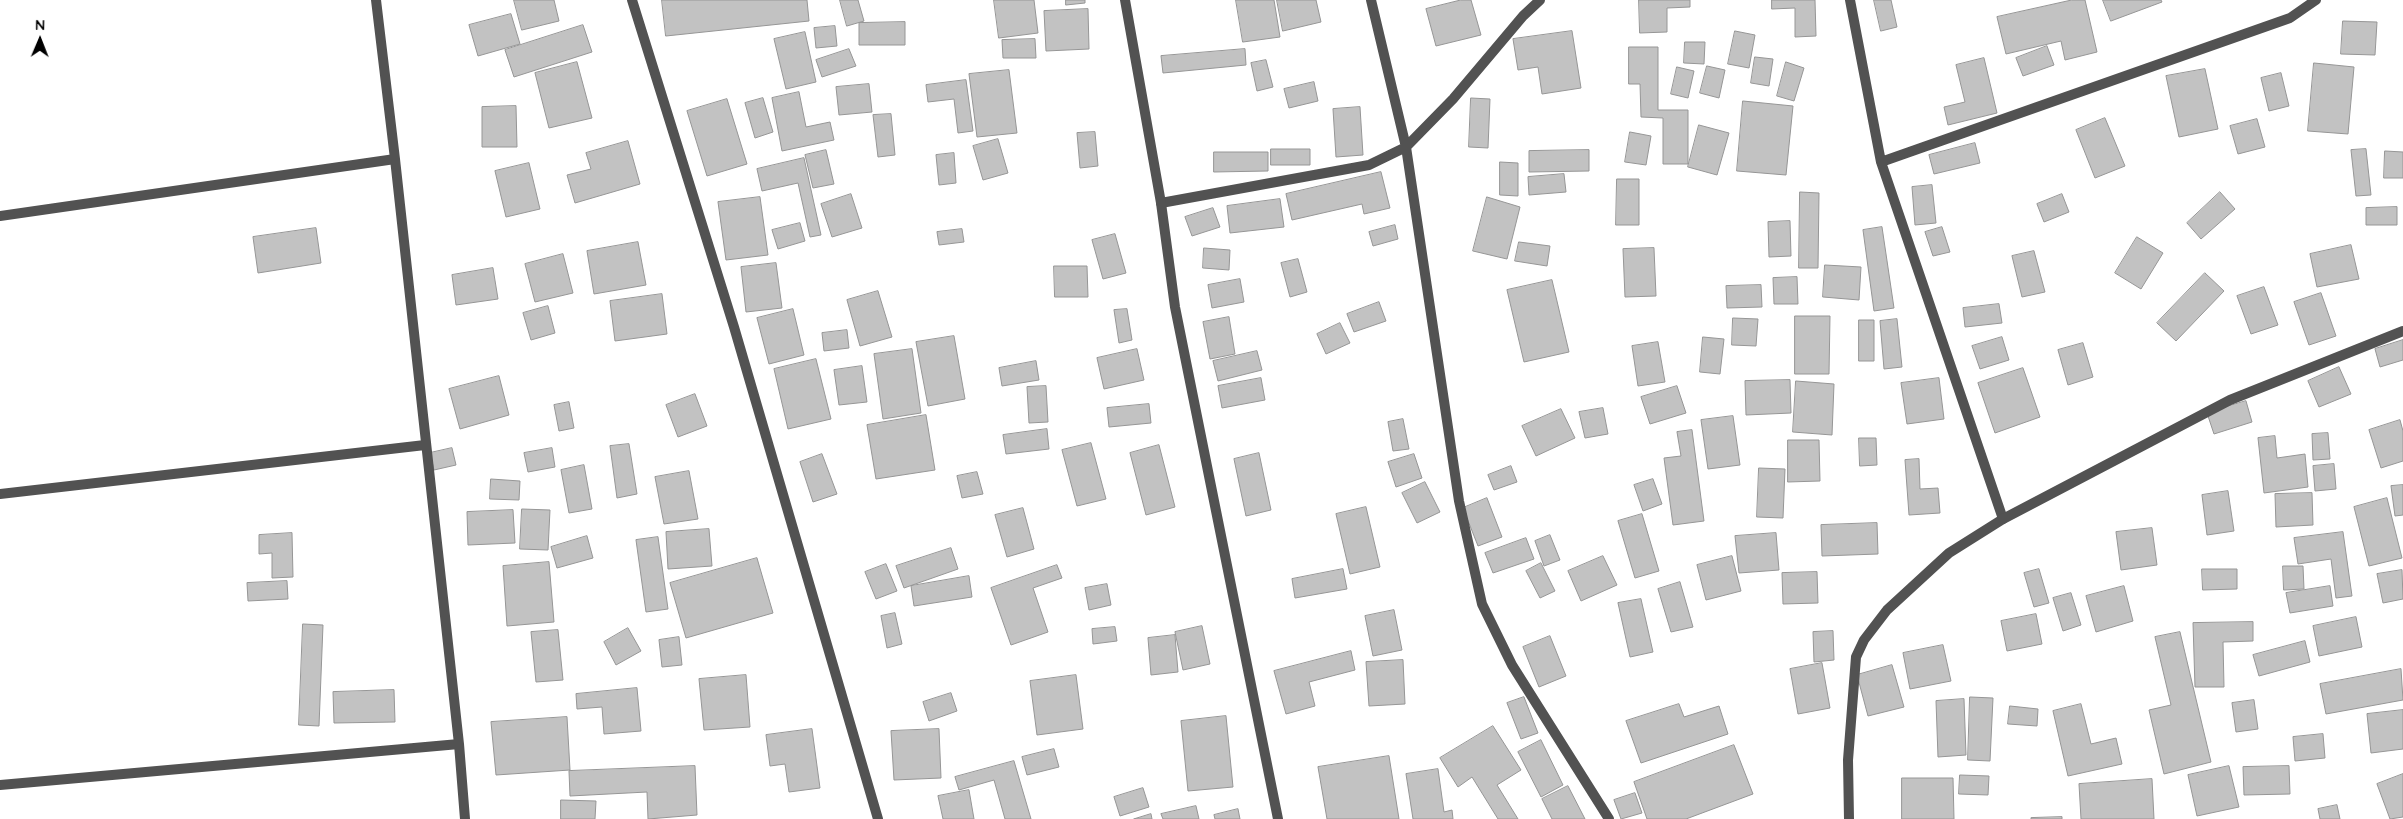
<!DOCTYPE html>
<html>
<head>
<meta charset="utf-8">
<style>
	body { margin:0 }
	#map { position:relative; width:2403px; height:819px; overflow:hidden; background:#fff; font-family:Quicksand,sans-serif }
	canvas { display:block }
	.north { position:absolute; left:15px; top:15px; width:50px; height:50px; -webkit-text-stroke:4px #fff; paint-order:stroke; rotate:1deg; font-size:14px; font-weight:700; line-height:20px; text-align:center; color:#000 }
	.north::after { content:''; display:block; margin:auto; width:18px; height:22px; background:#000; clip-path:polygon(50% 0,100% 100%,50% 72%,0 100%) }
</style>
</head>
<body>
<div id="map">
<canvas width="2403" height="819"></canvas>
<div class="north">N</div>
</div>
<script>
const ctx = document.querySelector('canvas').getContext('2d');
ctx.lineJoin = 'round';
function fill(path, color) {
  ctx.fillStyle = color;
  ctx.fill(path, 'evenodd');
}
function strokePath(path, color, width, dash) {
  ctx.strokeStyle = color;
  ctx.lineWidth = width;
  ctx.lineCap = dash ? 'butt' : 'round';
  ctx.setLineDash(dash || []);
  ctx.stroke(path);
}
const building = new Path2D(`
	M514 0H554L559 21 522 30Z
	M662 0H807L809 21 666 36Z
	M840 0H858L864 21 847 26Z
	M994 0H1034L1038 33 999 38Z
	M1066 0H1085V3L1066 5Z
	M1236 0H1274L1280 37 1243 42Z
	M1277 0H1316L1321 22 1283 31Z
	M1461 0H1471L1481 35 1436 46 1426 9Z
	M1639 0H1690V7L1667 8V32L1640 33Z
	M1772 0H1815L1816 36 1795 37V8L1772 9Z
	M1874 0H1891L1897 27 1881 31Z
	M2072 0H2085L2097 52 2065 60 2061 41 2006 54 1997 17Z
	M2103 0H2161L2162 2 2111 21Z
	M1088 9 1089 49 1046 51 1044 11Z
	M511 14 520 44 478 56 469 25Z
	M2343 21 2377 22 2375 55 2341 54Z
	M905 22V45H859V23Z
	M583 25 592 52 514 77 505 50Z
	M835 26 837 46 816 48 814 28Z
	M1572 31 1581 88 1542 94 1538 67 1518 70 1513 39Z
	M1735 31 1755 35 1749 68 1728 64Z
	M805 32 816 82 786 89 774 39Z
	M1035 39 1036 58H1003L1002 40Z
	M1685 42H1705L1704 64 1684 63Z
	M2047 46 2054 65 2023 76 2016 58Z
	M1629 47H1658V110H1688V164H1663V118L1641 117 1640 84H1629Z
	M849 49 856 66 822 77 816 60Z
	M1245 49 1246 65 1163 73 1161 56Z
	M1755 57 1773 59 1769 86 1751 83Z
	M1984 58 1997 113 1948 125 1944 107 1965 102 1956 65Z
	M1266 60 1273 87 1257 91 1251 63Z
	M577 62 592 118 549 128 535 73Z
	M1786 62 1804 68 1794 101 1777 96Z
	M2314 63 2354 67 2348 134 2308 131Z
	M1707 66 1725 70 1719 98 1700 93Z
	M1677 67 1694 71 1688 98 1671 94Z
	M2205 69 2218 129 2179 137 2166 76Z
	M1009 70 1017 133 977 137 969 74Z
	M2281 73 2289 106 2269 111 2261 78Z
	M966 80 973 131 958 133 954 99 928 102 926 85Z
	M1314 82 1318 101 1289 108 1284 89Z
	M869 84 872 112 839 115 836 87Z
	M799 92 806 127 830 122 834 140 782 151 772 98Z
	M763 98 773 132 755 138 745 103Z
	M1471 98 1490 99 1488 148 1469 147Z
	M727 99 747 164 707 176 687 111Z
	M1743 101 1793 106 1786 175 1737 171Z
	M516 106 517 147H482V107Z
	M1360 107 1363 155 1336 157 1333 109Z
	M891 114 895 155 878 157 873 115Z
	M2105 118 2125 166 2095 178 2076 130Z
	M2257 119 2265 147 2238 154 2230 126Z
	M1699 125 1729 133 1717 175 1688 167Z
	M1095 132 1098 166 1080 168 1077 133Z
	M1630 132 1651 136 1646 165 1625 162Z
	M998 139 1008 173 983 180 973 146Z
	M628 141 640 184 575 203 567 175 591 169 586 153Z
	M1975 143 1980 163 1934 174 1929 155Z
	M1271 149H1310V165H1271Z
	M2366 149 2371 195 2356 196 2351 150Z
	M826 150 834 184 813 188 805 155Z
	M1589 150V171L1529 172V151Z
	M2385 151 2403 152V178H2384Z
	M1214 152H1268V171L1214 172Z
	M954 153 956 183 939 185 936 155Z
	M804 158 821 235 810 237 798 183 762 191 757 169Z
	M1500 162 1518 163V196L1500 195Z
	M529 163 540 209 506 217 495 171Z
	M1381 172 1390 208 1364 214 1362 204 1292 220 1286 194Z
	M1564 174 1566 192 1529 195 1528 177Z
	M1617 179H1639V225H1616Z
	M1932 185 1936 223 1915 225 1912 187Z
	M1800 192 1819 193 1818 268H1799Z
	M2220 192 2235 209 2201 239 2187 223Z
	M851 194 862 228 832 237 821 204Z
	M2062 194 2069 212 2044 222 2037 204Z
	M760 197 768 255 726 260 718 202Z
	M1487 197 1520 207 1507 259 1473 251Z
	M1280 199 1284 227 1230 233 1227 206Z
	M2397 207V225H2366V208Z
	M1213 208 1220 227 1192 236 1185 217Z
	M1790 221 1791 256 1769 257 1768 222Z
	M800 223 805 241 778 249 772 230Z
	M1395 225 1398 239 1373 246 1369 232Z
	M1882 227 1894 308 1874 311 1863 230Z
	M1942 227 1950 252 1933 256 1925 232Z
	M316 228 321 263 258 273 253 237Z
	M962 229 964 242 939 245 937 232Z
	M1115 234 1126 273 1103 279 1092 240Z
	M2137 237 2163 253 2141 289 2115 273Z
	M638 242 646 285 594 294 587 251Z
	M1519 242 1550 246 1547 266 1515 261Z
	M2351 245 2359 279 2317 287 2310 254Z
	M1204 248 1230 250 1229 270 1203 268Z
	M1654 248 1656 296 1625 297 1623 249Z
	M2034 251 2045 292 2022 297 2012 256Z
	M563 254 573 293 535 302 525 264Z
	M1298 259 1307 292 1290 297 1281 263Z
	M776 263 782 308 746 312 741 267Z
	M1825 265 1861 267 1859 300 1823 297Z
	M1054 266H1087L1088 297H1055Z
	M493 268 498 299 456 305 452 275Z
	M2205 273 2224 291 2176 341 2157 323Z
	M1797 277 1798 304H1774L1773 278Z
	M1240 279 1244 302 1212 308 1208 285Z
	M1552 280 1569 352 1524 362 1507 290Z
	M1761 285 1762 307 1727 308 1726 286Z
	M2264 287 2278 325 2251 334 2237 296Z
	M878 291 892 337 860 346 847 300Z
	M2321 293 2336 336 2309 345 2294 302Z
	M662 294 667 334 615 341 610 301Z
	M1379 302 1386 321 1354 332 1347 314Z
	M1999 304 2002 323 1965 327 1963 308Z
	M548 306 555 333 531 340 523 313Z
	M793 309 804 355 769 364 757 318Z
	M1127 309 1132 340 1119 343 1114 310Z
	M1795 316H1830L1829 374H1795Z
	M1229 317 1235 354 1210 359 1203 322Z
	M1733 318 1758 319 1756 346 1732 345Z
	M1897 319 1902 367 1884 369 1880 321Z
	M1859 320H1874V361H1859Z
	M1340 323 1350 343 1326 354 1317 334Z
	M847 330 849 348 824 351 822 333Z
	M954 336 965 399 928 406 916 342Z
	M1703 337 1724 339 1720 374 1700 372Z
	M2002 337 2009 360 1980 369 1972 346Z
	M2403 340V360L2380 367 2375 349Z
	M1658 342 1665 382 1638 386 1632 346Z
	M2083 343 2093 377 2068 385 2058 350Z
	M912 349 921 413 883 419 874 354Z
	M1137 349 1144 380 1104 389 1097 358Z
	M1257 351 1262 370 1218 381 1213 361Z
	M816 359 831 419 788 429 774 369Z
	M1036 361 1039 380 1002 386 999 368Z
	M862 366 867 402 839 405 834 370Z
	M2339 367 2351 394 2319 407 2308 381Z
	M2023 368 2040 417 1995 433 1978 383Z
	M499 376 509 415 460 429 449 389Z
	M1261 378 1265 400 1222 408 1218 386Z
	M1939 378 1944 419 1907 424 1901 383Z
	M1790 380 1791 413 1746 415 1745 381Z
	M1796 381 1834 384 1832 435 1793 432Z
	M1046 386 1048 422 1029 423 1027 387Z
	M1677 386 1686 413 1650 424 1641 397Z
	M695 394 707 426 678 437 666 405Z
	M2246 401 2252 422 2214 434 2207 413Z
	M569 402 574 428 559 431 554 405Z
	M1149 404 1151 423 1109 427 1107 408Z
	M1603 408 1608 434 1585 438 1579 412Z
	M1561 409 1575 438 1536 456 1522 426Z
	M926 415 935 470 876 479 867 425Z
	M1733 416 1740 465 1708 469 1701 420Z
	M1403 419 1409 449 1393 451 1388 422Z
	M2400 420 2403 431V461L2381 468 2369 430Z
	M1047 429 1049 449 1006 454 1003 435Z
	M1692 430 1704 521 1673 525 1664 458 1681 456 1677 432Z
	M2328 433 2330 459 2313 460 2312 434Z
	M2275 436 2277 458 2305 454 2308 487 2264 493 2258 438Z
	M1859 438H1876L1877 465 1860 466Z
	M1788 440H1819L1820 481 1788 482Z
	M1091 443 1106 499 1077 506 1062 450Z
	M629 444 637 494 617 498 610 446Z
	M1159 445 1175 507 1146 515 1130 453Z
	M452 448 456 465 434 470 430 453Z
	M552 448 555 467 528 472 524 453Z
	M1259 453 1271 510 1246 516 1234 459Z
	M822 454 837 494 813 502 800 462Z
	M1414 454 1422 478 1396 487 1388 462Z
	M1919 459 1920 489 1938 488 1940 513 1909 515 1905 460Z
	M2334 464 2336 489 2315 491 2313 466Z
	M584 465 592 509 569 513 561 470Z
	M1511 466 1517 482 1494 490 1488 475Z
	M1759 468 1785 469 1783 518 1757 517Z
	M689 471 698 519 664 524 655 477Z
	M977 472 983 494 962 498 957 476Z
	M491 479 520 481 519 500 490 499Z
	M1653 479 1662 504 1643 511 1634 485Z
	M1425 482 1440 512 1417 523 1402 493Z
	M2403 485V515L2395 516 2391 486Z
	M2228 491 2234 531 2207 535 2202 495Z
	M2312 493 2313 525 2276 527 2275 494Z
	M1487 498 1502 537 1478 546 1463 508Z
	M2387 498 2402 558 2369 566 2354 507Z
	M1366 507 1380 567 1350 574 1336 514Z
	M1023 508 1034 549 1007 557 995 515Z
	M522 509 550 510 548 550 520 549Z
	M513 510 515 543 468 545 467 512Z
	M1642 514 1659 571 1635 578 1618 521Z
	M1877 523 1878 554 1822 556 1821 525Z
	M2152 528 2157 565 2121 570 2116 532Z
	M709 529 712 566 668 569 666 532Z
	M2343 532 2352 596 2336 598 2331 559 2298 564 2294 538Z
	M292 533 293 577 272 578V553L259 554V535Z
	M1776 533 1779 570 1739 573 1735 536Z
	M1550 535 1560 560 1544 566 1535 541Z
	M587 536 593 558 557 568 551 547Z
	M658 537 668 609 646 612 636 540Z
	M1526 538 1534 559 1493 573 1485 553Z
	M951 548 958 569 904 588 896 566Z
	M1603 556 1617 585 1581 601 1568 571Z
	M1732 556 1741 591 1706 600 1697 565Z
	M757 558 773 613 686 638 670 583Z
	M549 562 554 622 507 626 503 566Z
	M1541 563 1555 591 1540 598 1526 571Z
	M886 564 897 591 876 599 865 572Z
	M1057 565 1062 578 1033 588 1048 632 1011 645 991 588Z
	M2283 566H2303L2304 589 2284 590Z
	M1343 569 1347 589 1295 598 1292 579Z
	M2039 569 2049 603 2034 607 2024 573Z
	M2202 569H2237V589L2203 590Z
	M2402 570 2403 599 2383 603 2377 574Z
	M1817 572 1818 603 1783 604 1782 573Z
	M969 576 972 597 914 606 911 586Z
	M287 581 288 599 248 601 247 583Z
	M1680 582 1693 627 1671 632 1658 589Z
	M1107 584 1111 605 1089 610 1085 588Z
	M2124 586 2133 621 2096 632 2086 596Z
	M2330 586 2333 606 2290 613 2286 593Z
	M2071 593 2081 625 2063 631 2053 598Z
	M1641 599 1653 652 1630 657 1618 603Z
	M1394 610 1402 650 1373 656 1365 616Z
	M895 613 902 644 887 648 881 616Z
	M2036 614 2042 644 2007 651 2001 621Z
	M2356 617 2362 647 2319 656 2313 626Z
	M2253 622V641L2223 642 2224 687H2195L2193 623Z
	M303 624 323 625 319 726 299 725Z
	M1202 626 1210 664 1183 670 1175 632Z
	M1115 627 1117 641 1093 644 1092 629Z
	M628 628 641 651 616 665 604 642Z
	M558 630 563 680 536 682 531 632Z
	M1833 631 1834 660 1814 662 1813 632Z
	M2180 632 2211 762 2164 774 2149 710 2171 705 2155 637Z
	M1175 635 1178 672 1151 675 1148 638Z
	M1550 636 1566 676 1539 687 1523 647Z
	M679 637 682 665 662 667 659 640Z
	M2305 641 2310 662 2259 676 2253 655Z
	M1943 645 1951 681 1910 689 1903 653Z
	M1351 651 1355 670 1309 682 1315 706 1286 714 1274 671Z
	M1403 660 1405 704 1369 706 1366 662Z
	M1822 663 1830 708 1798 714 1790 669Z
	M1892 665 1904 707 1868 716 1857 675Z
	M2401 669 2403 700 2326 714 2320 684Z
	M746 675 750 727 704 730 699 679Z
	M1076 675 1083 729 1037 735 1030 681Z
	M637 688 641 731 604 734 602 707 577 709 576 694Z
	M394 690 395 722 334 723 333 692Z
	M951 693 957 711 929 721 923 702Z
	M1524 697 1538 733 1521 739 1507 703Z
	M1970 697 1993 698 1990 761 1968 760Z
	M1964 699 1966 755 1938 757 1936 701Z
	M2254 700 2258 729 2236 732 2232 703Z
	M1679 704 1684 717 1719 706 1728 734 1641 763 1626 721Z
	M2081 704 2091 744 2116 738 2122 764 2068 776 2053 711Z
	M2010 706 2038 709 2037 726 2008 724Z
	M2403 710V749L2371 753 2367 714Z
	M1226 716 1233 787 1188 791 1181 721Z
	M567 717 570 770 496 775 491 722Z
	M1493 726 1521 770 1497 785 1518 819H1498L1472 777 1458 787 1440 758Z
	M812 729 820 788 789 792 785 764 770 766 766 735Z
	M939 729 941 778 894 780 891 731Z
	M2323 734 2325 758 2295 761 2293 737Z
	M1541 740 1563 785 1541 797 1518 752Z
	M1734 745 1753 794 1686 819H1647L1634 782Z
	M1054 749 1059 767 1027 775 1022 757Z
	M1389 756 1399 819H1327L1318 767Z
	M1014 761 1031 819H1005L994 780 959 790 955 777Z
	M695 766 697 815 648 819 647 792 570 796 569 771Z
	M2229 766 2239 807 2197 816 2188 775Z
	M2289 766 2290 794 2244 795 2243 767Z
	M1438 769 1444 812 1452 810 1453 819H1413L1406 774Z
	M2403 774V817L2390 819 2377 784Z
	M1960 775 1989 776 1988 795 1959 794Z
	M1902 778H1953L1954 819H1902Z
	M2152 779 2154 819H2081L2079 784Z
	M1568 786 1585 819H1552L1542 799Z
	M1143 788 1149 807 1120 816 1114 797Z
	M969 790 974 819H943L938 796Z
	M1635 793 1642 813 1621 819 1614 800Z
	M561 800 596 801 595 819H561Z
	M2337 805 2340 819H2320L2318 809Z
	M1196 806 1199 819H1163L1161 814Z
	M1238 809 1240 819H1215L1214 815Z
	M1151 814 1152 819H1134Z
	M2062 817V819H2031V818Z`);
const service = new Path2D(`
	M1371 0 1406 147 1459 501 1482 604 1512 665 1609 819
	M1850 0 1881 162 2003 519
	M1881 162 2290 18 2316 0
	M1161 203 1369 165 1406 147 1453 99 1523 16 1540 0`);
const minor = new Path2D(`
	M376 0 395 159 459 744 465 819
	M632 0 734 327 878 819
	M1125 0 1161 203 1175 307 1278 819
	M0 216 395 159
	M0 494 425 445
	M0 785 459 744
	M1849 819 1848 760 1856 657 1864 640 1887 610 1949 553 2003 519 2230 400 2403 331`);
fill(building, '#c2c2c2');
strokePath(building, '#969696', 1);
strokePath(service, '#525252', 10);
strokePath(minor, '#525252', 10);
</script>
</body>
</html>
